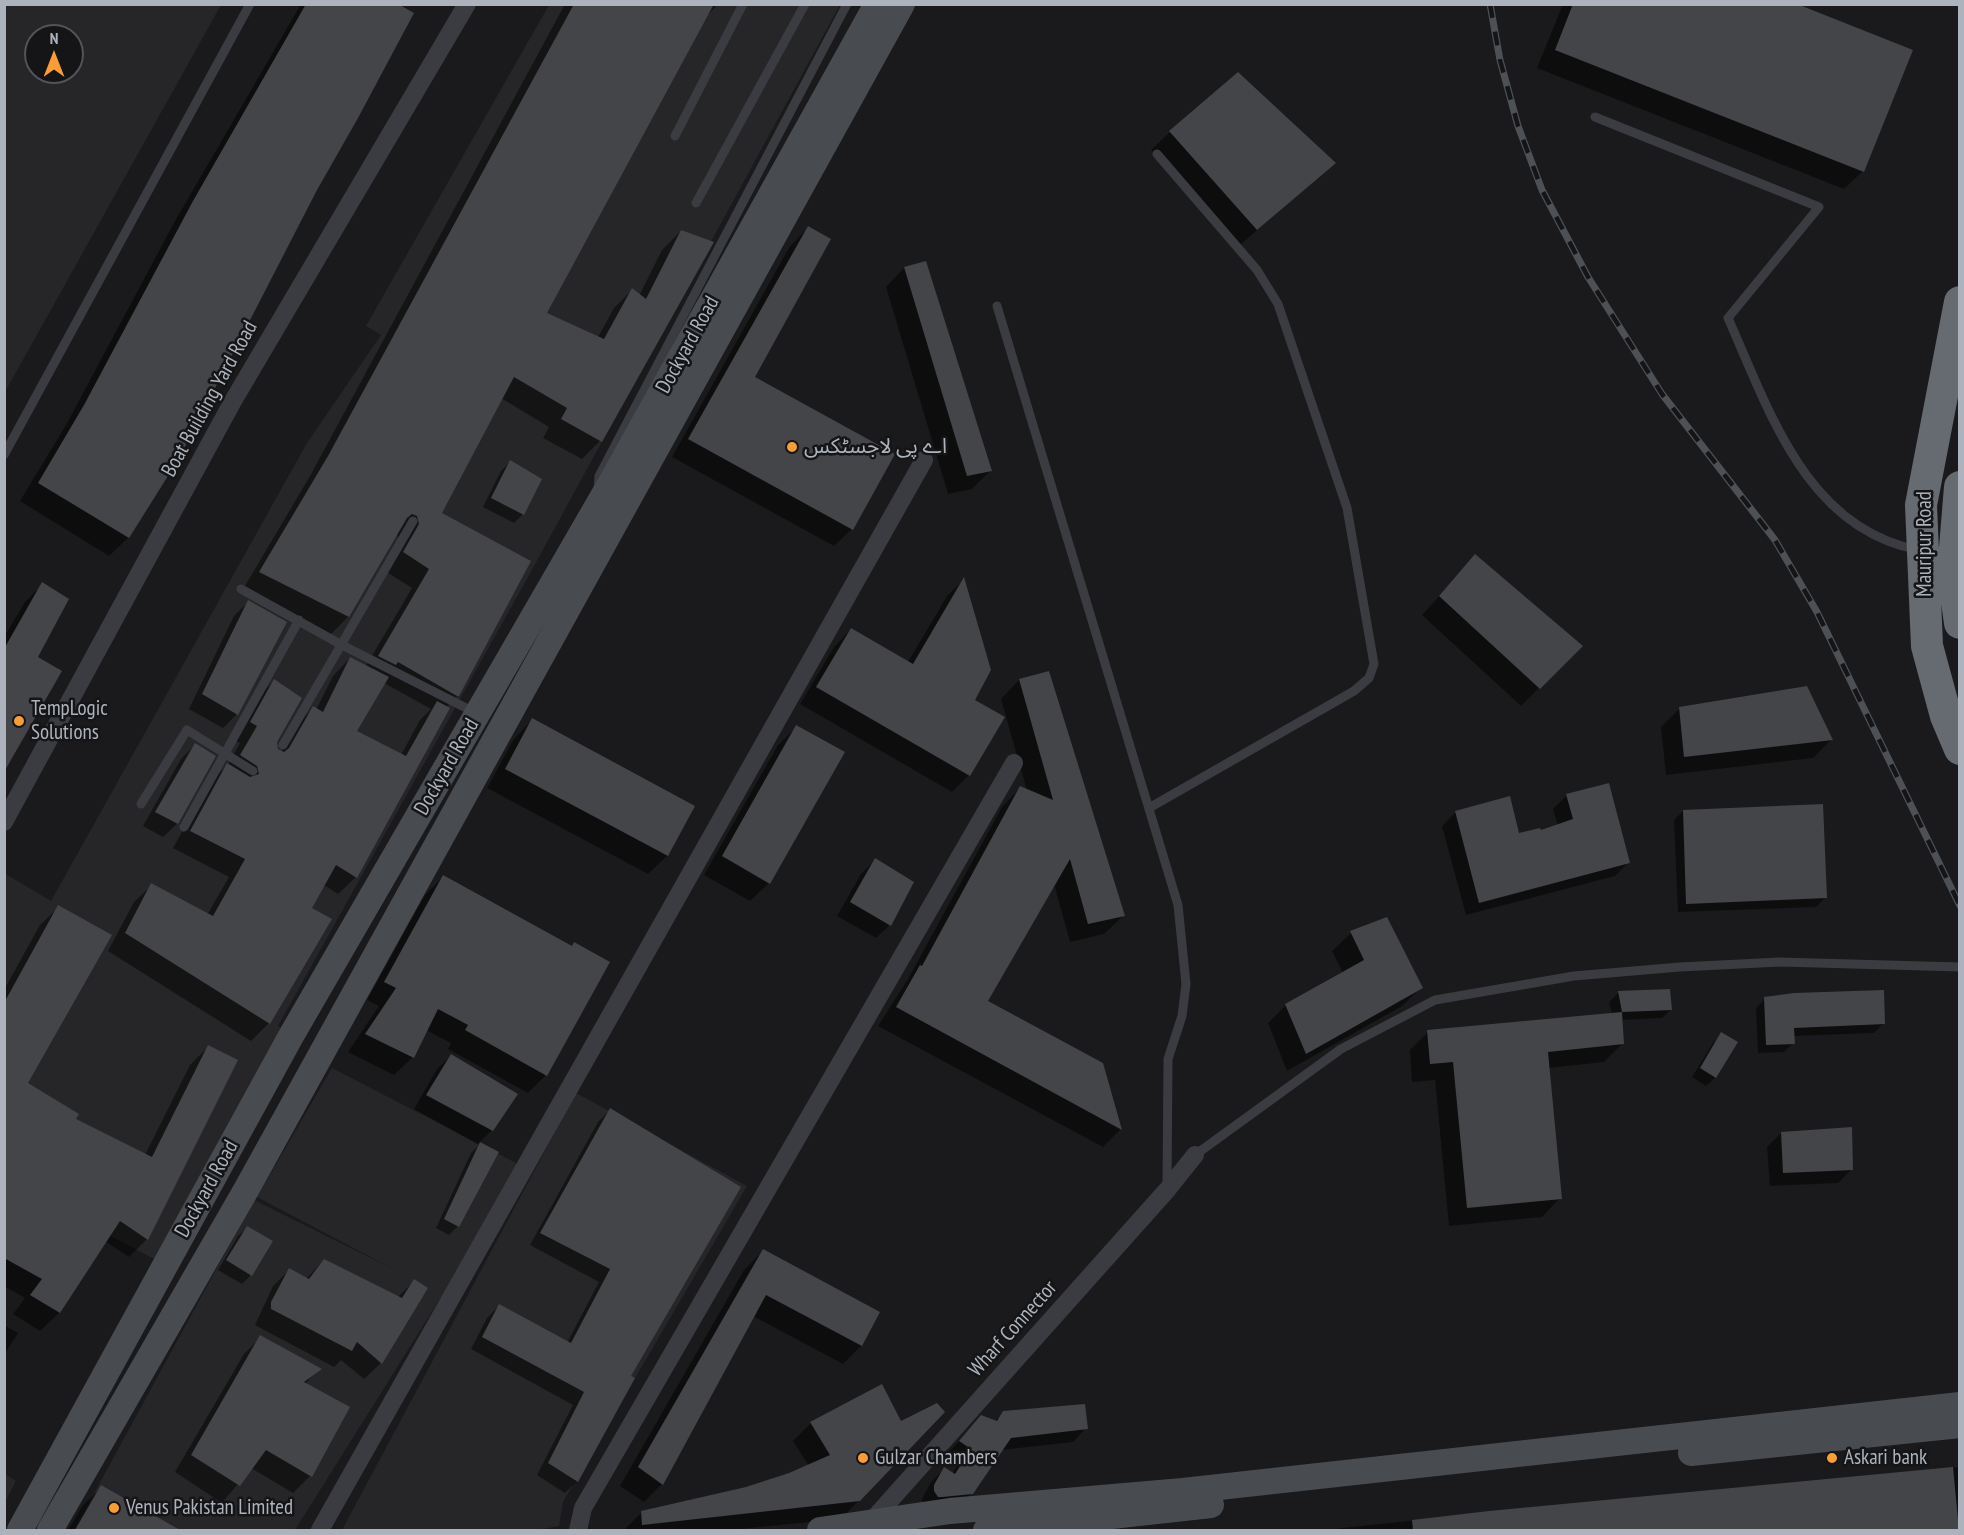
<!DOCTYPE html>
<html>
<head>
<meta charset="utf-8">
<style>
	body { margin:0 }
	#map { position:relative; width:1964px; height:1535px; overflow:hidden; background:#1a1a1c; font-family:"PT Sans Narrow",sans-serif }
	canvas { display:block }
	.frame { position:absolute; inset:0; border:6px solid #acb3bc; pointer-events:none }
	.north { position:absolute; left:24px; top:24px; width:60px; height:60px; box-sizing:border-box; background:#151517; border:2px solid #515459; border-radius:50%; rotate:0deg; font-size:16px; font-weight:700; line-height:24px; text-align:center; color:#acb3bc }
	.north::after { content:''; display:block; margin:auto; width:21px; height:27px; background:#fa9d34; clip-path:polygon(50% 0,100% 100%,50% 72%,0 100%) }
</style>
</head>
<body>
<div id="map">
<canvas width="1964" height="1535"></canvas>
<div class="frame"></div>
<div class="north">N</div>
</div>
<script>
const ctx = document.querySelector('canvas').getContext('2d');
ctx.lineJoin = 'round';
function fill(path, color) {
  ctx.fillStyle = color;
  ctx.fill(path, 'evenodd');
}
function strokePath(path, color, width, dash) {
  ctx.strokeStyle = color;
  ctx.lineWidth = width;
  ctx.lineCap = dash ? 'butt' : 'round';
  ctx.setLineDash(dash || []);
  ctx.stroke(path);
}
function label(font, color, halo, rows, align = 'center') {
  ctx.font = font + ' "PT Sans Narrow","Noto Sans Arabic",sans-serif';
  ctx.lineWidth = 5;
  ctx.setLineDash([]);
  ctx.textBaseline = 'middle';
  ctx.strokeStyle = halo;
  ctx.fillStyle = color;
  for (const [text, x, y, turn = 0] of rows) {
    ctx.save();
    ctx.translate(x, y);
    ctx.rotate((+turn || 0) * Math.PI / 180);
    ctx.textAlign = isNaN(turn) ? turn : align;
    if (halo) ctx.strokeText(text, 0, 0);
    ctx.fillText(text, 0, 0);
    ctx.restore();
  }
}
const built = new Path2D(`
	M5 4 221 5 5 392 4 5ZM36 36H72V72H36Z
	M549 5H840L533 568 278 1026 291 1036 166 1265 5 1181 4 873 51 901 307 443 381 335 366 326Z
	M332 1068 518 1164 443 1294 295 1530H74L254 1200 395 1270 257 1197Z
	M576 1093 747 1186 563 1502 559 1526 538 1530H342Z
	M5 1474 16 1481 5 1502Z`);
const shadow = new Path2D(`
	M301 4H396L315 190 176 459 128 538 109 556 20 501 66 425 175 221Z
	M565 4H718L704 19 545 314 598 337 614 308 632 290 639 296 662 250 681 231 600 441 582 459 543 438 549 427 501 398 440 513 458 695 446 707 356 877 338 894 324 885 310 909 330 920 269 1023 251 1041 108 951 134 902 152 885 207 915 229 877 173 848 210 782 228 765 240 743 234 740 257 698 274 681 276 741 278 752H281L296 725 314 708 316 710 333 676 350 658 366 666 412 588 385 571 401 543 396 533 348 617 330 635 242 591 310 476ZM384 683 431 709 420 720 401 755 355 731Z
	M1563 4H1793L1863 171 1844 189 1537 68Z
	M1170 132 1334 163 1238 247 1151 150Z
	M808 228 753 377 852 529 834 546 672 457 790 246Z
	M925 263 990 471 972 489 948 494 886 287 904 268Z
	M510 462 523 514 514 523 483 507 501 471Z
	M1476 556 1581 646 1521 706 1422 615Z
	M963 580 974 700 969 775 952 792 800 704 834 647 851 629 908 662 947 596Z
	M43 584 36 658 4 769V637L25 602Z
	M248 602 237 714 223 728 189 709 234 616Z
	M1019 680 1123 916 1104 934 1070 942 1054 884 986 1002 1102 1064 1121 1129 1103 1147 878 1026 908 979 1002 807 1020 788 1027 791 1001 699Z
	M1680 708 1831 740 1813 758 1666 775 1661 727Z
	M532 720 693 807 667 856 648 874 487 788 514 739Z
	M797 727 769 883 750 901 704 875 778 745Z
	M195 745 214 756 177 824 163 837 143 826 181 759Z
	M1567 795 1629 862 1615 876 1466 915 1442 826 1456 812 1518 835 1540 832 1558 826 1553 809Z
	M1683 811 1825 898 1816 907 1678 912 1674 820Z
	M875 860 890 925 876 938 837 916 861 874Z
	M443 877 571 947 574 944 608 963 546 1075 528 1093 448 1049 451 1043 426 1030 413 1057 394 1075 348 1052 379 1006 367 1000 425 895Z
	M59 907 26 1083 74 1119 145 1155 190 1065 208 1047 147 1239 129 1257 105 1241 59 1313 40 1331 13 1314 25 1298 4 1286V990L40 925Z
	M1351 933 1421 988 1402 1006 1287 1071 1268 1023 1286 1005 1343 973 1332 951Z
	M1618 993 1671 1010 1662 1018 1621 1020 1623 1043 1604 1062 1548 1068 1560 1198 1542 1217 1449 1226 1435 1080 1412 1082 1410 1050 1428 1032 1612 1014 1609 1002Z
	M1765 999 1883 1024 1874 1033 1793 1036V1043L1784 1052 1758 1053 1756 1008Z
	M1722 1034 1736 1043 1715 1078 1706 1086 1692 1077 1713 1043Z
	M451 1056 516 1094 492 1130 479 1143 497 1152 458 1226 449 1235 436 1228 471 1153 479 1145 414 1109 437 1069Z
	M610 1110 629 1377 577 1481 565 1493 537 1475 573 1405 471 1349 487 1318 499 1306 567 1343 599 1282 530 1245 598 1122Z
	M1781 1133 1852 1169 1838 1183 1770 1186 1767 1147Z
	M247 1228 251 1275 242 1284 218 1270 238 1236Z
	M763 1251 878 1312 861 1346 843 1364 753 1316 662 1484 644 1502 620 1486 744 1270Z
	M324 1260 397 1298 414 1281 381 1363 364 1379 341 1360 334 1367 255 1325 273 1286 289 1270 306 1279Z
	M4 1325 18 1333 4 1355Z
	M261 1337 319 1369 305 1384 348 1407 310 1476 293 1493 251 1468 222 1503 175 1472 244 1354Z
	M1004 1413 1086 1428 1073 1442 1001 1450 972 1493 958 1506 925 1509 922 1499 931 1482 944 1469 952 1474 959 1463 947 1454 969 1430 994 1422Z
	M811 1423 859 1500 841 1519 730 1530H624L642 1512 746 1489 809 1466 793 1441Z
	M1960 1467V1530H1325L1489 1512Z
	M102 1487 177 1530H68L83 1505Z`);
const building = new Path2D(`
	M306 4H398L414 13 358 118 317 190 178 460 129 538 38 483 84 405 193 201Z
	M574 4H714L547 313 604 339 632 288 646 299 681 230 714 242 602 442 561 419 567 408 514 377 442 513 531 561 459 696H457L398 662 396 665 378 656 429 569 403 552 419 524 417 516 412 514 407 518 349 617 259 572 328 456Z
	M1573 4H1797L1913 50 1864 172 1555 50Z
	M1238 72 1336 163 1257 230 1169 131Z
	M808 226 831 239 755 377 895 454 853 530 688 439Z
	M926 261 992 471 967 476 904 267Z
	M510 460 542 479 524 515 491 498Z
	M1475 554 1583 646 1540 689 1439 596Z
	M964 577 991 670 975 700 1005 717 970 776 816 687 851 628 913 664Z
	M42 582 69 599 38 657 62 671 4 772V649Z
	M248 600 287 622 238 715 202 694Z
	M350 657 389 677 357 731 406 756 437 701 450 708 357 878 336 865 312 908 332 919 270 1024 125 933 151 883 213 916 245 859 190 831 227 763 250 777 259 774 257 766 240 755 257 726 250 722 274 679 302 698 277 742 278 749 284 752 289 748 313 706 323 712Z
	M1049 671 1125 916 1088 924 1070 859 988 1001 1103 1063 1122 1130 896 1007 920 965 922 966 1020 786 1053 800 1019 679Z
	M1807 686 1833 740 1684 757 1679 707Z
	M532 718 695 806 668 856 505 769Z
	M796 725 845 752 770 884 722 856Z
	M195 743 216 756 178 824 155 812Z
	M1609 783 1630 863 1479 903 1455 811 1510 796 1519 833 1540 828 1541 830 1573 819 1566 794Z
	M1823 804 1827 898 1686 904 1683 810Z
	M875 858 914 882 891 926 850 902Z
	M443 875 572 946 574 942 610 962 547 1076 465 1030 468 1025 438 1009 414 1058 365 1034 396 988 384 982Z
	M58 905 112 935 28 1083 79 1114 76 1119 152 1157 208 1045 238 1060 148 1240 120 1221 60 1313 30 1295 42 1279 4 1258V1003Z
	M1387 917 1423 988 1306 1054 1285 1004 1364 960 1350 931Z
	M1670 989 1672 1010 1622 1012 1618 991Z
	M1884 990 1885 1024 1794 1028 1795 1044 1766 1045 1764 997 1794 993Z
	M1622 1012 1624 1044 1548 1052 1562 1199 1467 1208 1453 1062 1430 1064 1427 1030Z
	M1721 1032 1738 1042 1716 1078 1700 1068Z
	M451 1054 518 1094 493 1131 426 1095Z
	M610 1108 741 1187 631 1376 635 1378 578 1482 548 1463 584 1392 482 1337 499 1304 571 1343 610 1269 540 1233Z
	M1852 1127 1853 1170 1783 1173 1781 1132Z
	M480 1142 499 1152 459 1227 444 1219Z
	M247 1226 273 1241 252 1276 226 1260Z
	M763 1249 880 1312 862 1346 766 1295 663 1485 638 1467Z
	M324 1259 402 1298 414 1279 428 1288 382 1364 357 1342 352 1351 271 1309V1302L289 1268 309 1279Z
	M260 1335 322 1369 304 1382 350 1407 312 1477 266 1450 240 1486 191 1455Z
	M882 1384 901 1421 937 1403 945 1412 860 1501 642 1525 641 1511 746 1487 789 1473 830 1455 810 1422Z
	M1085 1404 1088 1429 1011 1438 973 1494 942 1497H938L934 1491V1485L944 1467 955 1474 971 1449 959 1441 981 1415 997 1421 1003 1411Z
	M1953 1467 1959 1530H1413L1412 1520 1489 1511Z
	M101 1485 180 1530H75Z`);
const lane = new Path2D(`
	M1595 117 1819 207 1728 318C1769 410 1806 529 1919 550
	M675 136 743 4
	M696 203 805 4
	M997 306 1178 905 1186 984 1182 1016 1168 1059 1167 1188
	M4 455 250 4
	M598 490 599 476 847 4
	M241 589 340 644 476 713
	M283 745 413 521
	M141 804 187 730 253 771
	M1149 808 1354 691 1369 678 1374 664 1347 508 1278 304 1257 270 1157 154
	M184 827 299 620
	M1195 1155 1341 1049 1435 1000 1574 976 1680 967 1780 962 1960 967`);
const street = new Path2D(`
	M4 822 233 401 467 4
	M868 1525 1167 1190 1195 1155
	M320 1530 924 460
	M578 1530 583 1508 1014 763`);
const secondary = new Path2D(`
	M1691 1453 1960 1425
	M20 1530 291 1036 613 479 877 4
	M50 1530 246 1190 902 4
	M820 1530 950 1511 1183 1491 1960 1405
	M986 1530 1211 1505`);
const rail = new Path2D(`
	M1490 4 1500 60 1518 126 1542 190 1588 277 1662 394 1775 540 1817 612 1960 906`);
const highwayBridge = new Path2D(`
	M1960 302 1921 505 1927 646 1946 716 1960 749
	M1960 487 1953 572 1960 623`);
const markers = [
	[792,447,6,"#fa9d34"],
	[19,721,6,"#fa9d34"],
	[863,1458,6,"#fa9d34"],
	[1832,1458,6,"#fa9d34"],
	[114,1508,6,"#fa9d34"]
];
const streetNames = [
	["Dockyard Road",688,345,-61],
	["Boat Building Yard Road",210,399,-61],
	["Mauripur Road",1925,544,-90],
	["Dockyard Road",447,767,-60],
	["Dockyard Road",207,1189,-61],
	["Wharf Connector",1013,1329,-48]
];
const poiNames = [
	["اے پی لاجسٹکس",804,447],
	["TempLogic",31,709],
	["Solutions",31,733],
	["Gulzar Chambers",875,1458],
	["Askari bank",1844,1458],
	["Venus Pakistan Limited",126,1508]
];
fill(built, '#262629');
fill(shadow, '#0007');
fill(building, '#444549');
strokePath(lane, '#3a3c41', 9);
strokePath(street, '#3a3c41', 18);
strokePath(secondary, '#484c51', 26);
strokePath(rail, '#4d5156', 7);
strokePath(rail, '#151517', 4.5, [14]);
strokePath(highwayBridge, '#666b72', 32);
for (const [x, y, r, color] of markers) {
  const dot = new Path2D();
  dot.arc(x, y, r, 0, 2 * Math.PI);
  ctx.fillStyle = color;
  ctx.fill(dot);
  strokePath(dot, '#151517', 2);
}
label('21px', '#acb3bc', '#151517', streetNames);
label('21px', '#acb3bc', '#151517', poiNames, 'left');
</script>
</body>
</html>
